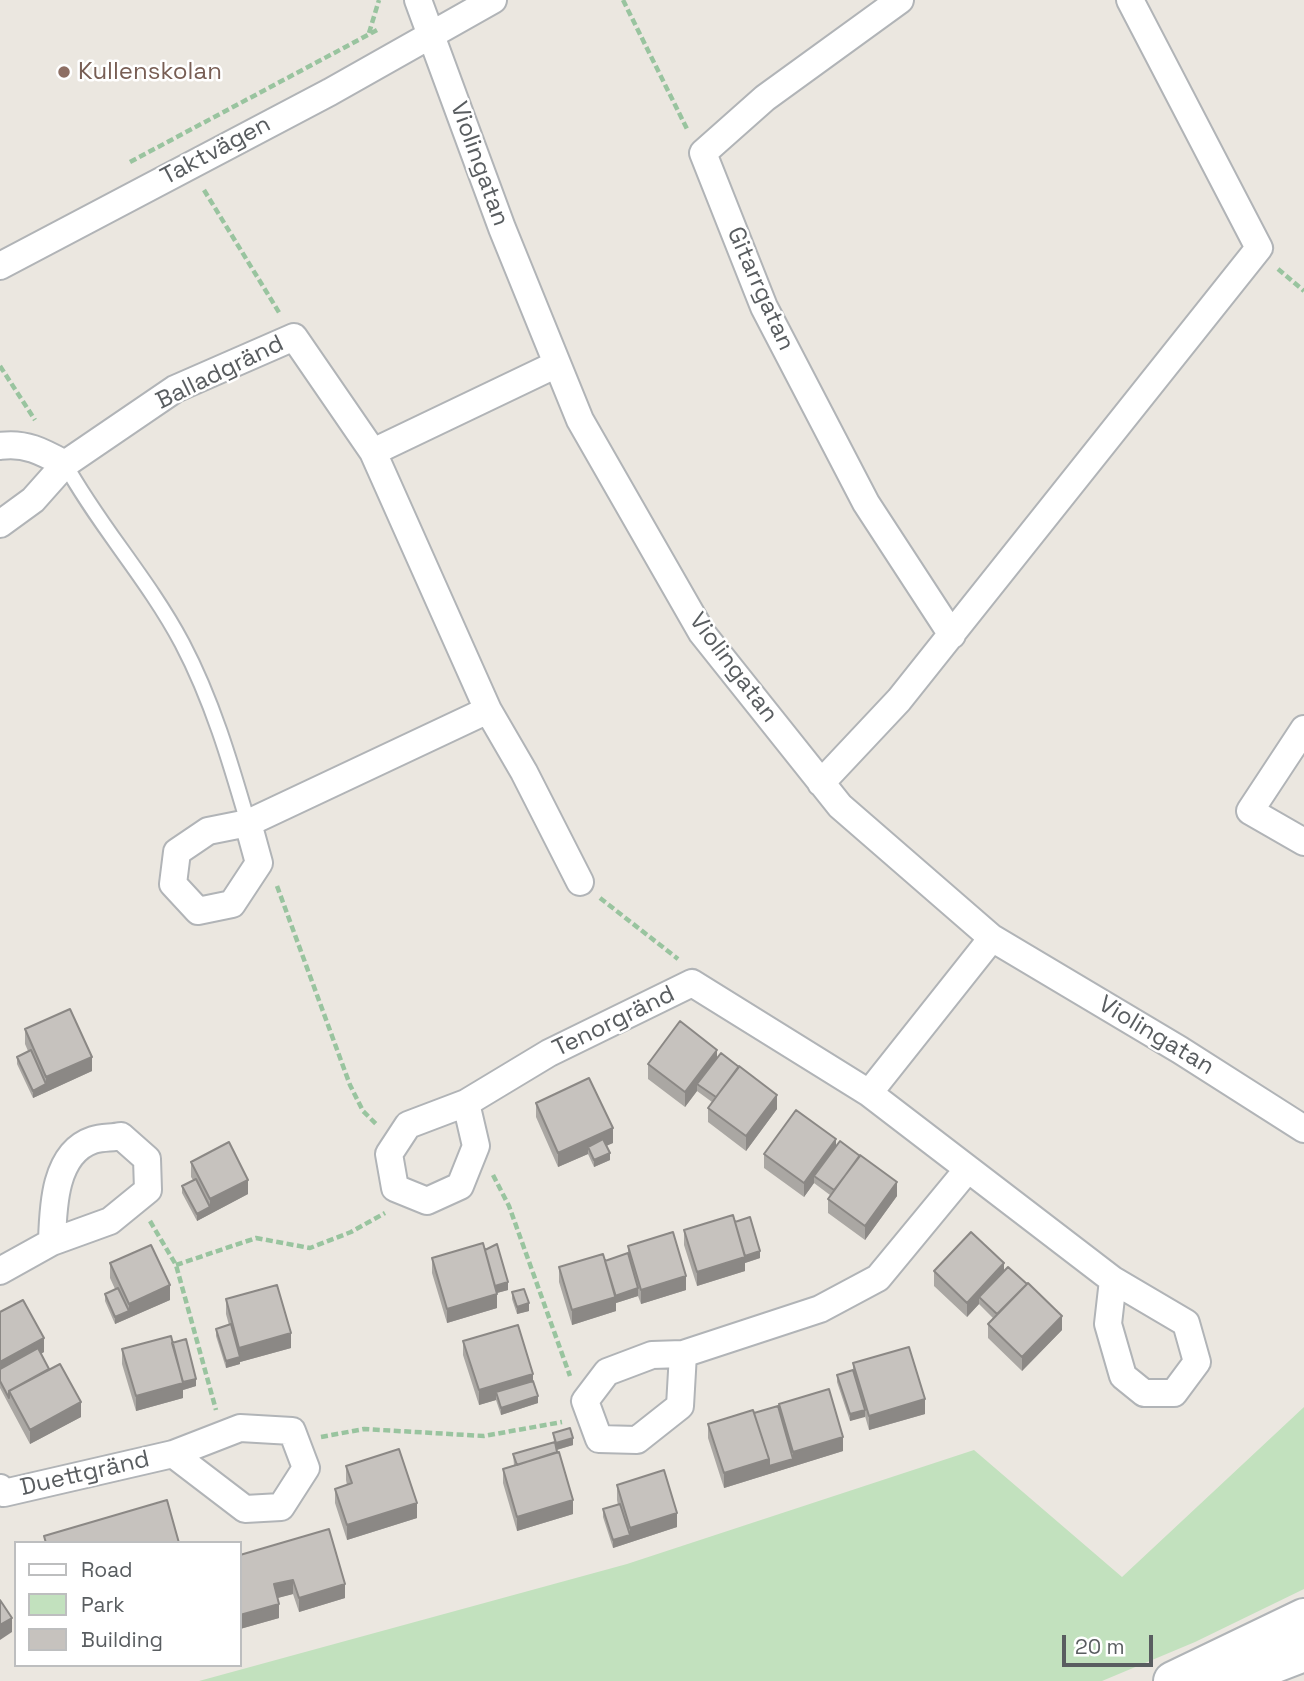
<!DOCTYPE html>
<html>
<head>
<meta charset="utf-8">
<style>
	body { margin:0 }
	#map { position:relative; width:1304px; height:1681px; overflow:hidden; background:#ebe7e0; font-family:"Space Grotesk",sans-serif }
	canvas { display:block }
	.legend { position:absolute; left:14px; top:1541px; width:228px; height:126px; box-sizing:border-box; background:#fff; border:2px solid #bdbebf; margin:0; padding:9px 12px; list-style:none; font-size:21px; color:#595d60 }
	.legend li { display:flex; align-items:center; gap:14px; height:35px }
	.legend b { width:35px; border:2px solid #bdbebf }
	.scale { position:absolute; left:1062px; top:1635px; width:91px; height:32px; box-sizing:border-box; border:4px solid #595d60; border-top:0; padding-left:9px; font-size:21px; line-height:24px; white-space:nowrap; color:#595d60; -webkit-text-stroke:5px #fff; paint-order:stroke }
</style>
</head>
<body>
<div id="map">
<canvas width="1304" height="1681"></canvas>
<ul class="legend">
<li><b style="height:9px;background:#fff"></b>Road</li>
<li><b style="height:19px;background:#c2e1be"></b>Park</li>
<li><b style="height:19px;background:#c6c2be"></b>Building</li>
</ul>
<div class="scale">20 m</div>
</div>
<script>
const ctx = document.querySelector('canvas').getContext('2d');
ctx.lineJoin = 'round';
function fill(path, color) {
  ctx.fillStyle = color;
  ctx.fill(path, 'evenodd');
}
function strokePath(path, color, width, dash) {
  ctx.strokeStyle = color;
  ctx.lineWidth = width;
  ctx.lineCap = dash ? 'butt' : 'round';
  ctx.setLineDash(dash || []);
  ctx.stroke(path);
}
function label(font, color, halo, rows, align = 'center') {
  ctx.font = font + ' "Space Grotesk",sans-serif';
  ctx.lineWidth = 5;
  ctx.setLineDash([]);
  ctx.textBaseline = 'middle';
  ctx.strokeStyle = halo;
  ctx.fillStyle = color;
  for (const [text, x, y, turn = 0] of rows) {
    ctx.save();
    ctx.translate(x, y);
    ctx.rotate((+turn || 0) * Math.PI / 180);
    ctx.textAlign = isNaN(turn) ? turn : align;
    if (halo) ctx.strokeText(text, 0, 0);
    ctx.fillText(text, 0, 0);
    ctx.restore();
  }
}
const green = new Path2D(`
	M1304 1407V1589L1195 1642 1102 1681H199L627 1564 974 1450 1122 1577Z`);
const path = new Path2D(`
	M623 0 688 131
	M369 33 379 0
	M130 162 379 29
	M204 190 280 314
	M1278 269 1304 291
	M0 366 35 420
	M277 886 350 1085 363 1111 377 1125
	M600 898 678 959
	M493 1175 509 1206 570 1376
	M150 1221 176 1265 216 1410
	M176 1265 256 1238 310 1248 351 1232 385 1213
	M321 1437 364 1429 484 1436 562 1422`);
const lane = new Path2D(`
	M65 464C99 526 148 579 182 643 212 700 230 761 248 823`);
const street = new Path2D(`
	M418 0 502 228 580 420 702 633 840 806 992 938 1180 1050 1304 1129
	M900 0 765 98 703 153 764 307 866 503 952 635
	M0 266 330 92 493 0
	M0 446C25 442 43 452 65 464
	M0 524 33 500 65 464 175 389 294 337 373 452
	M488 710 524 772 580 882
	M1304 729 1250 811 1304 842
	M821 783 899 700 1259 248 1130 0
	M248 823 208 831 177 852 173 884 198 911 232 904 259 863 248 823 488 710 373 452 557 364
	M992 938 869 1093 1113 1280 1186 1323 1197 1362 1174 1393H1144L1123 1376 1108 1324 1113 1280
	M466 1103 408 1125 389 1154 395 1188 427 1201 460 1186 476 1146 466 1103 549 1053 692 983 869 1093
	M0 1271 52 1242 110 1221 148 1190 147 1159 121 1136C112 1138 102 1137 93 1140 54 1153 53 1208 52 1242
	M683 1354 652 1355 607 1372 585 1401 599 1439 637 1440 680 1406 683 1354 820 1309 878 1278 968 1169
	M0 1488 4 1493 173 1454 240 1428 292 1431 306 1468 281 1507 245 1509 173 1454`);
const secondary = new Path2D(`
	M1173 1681 1304 1618
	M1228 1681 1304 1652`);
const wall = new Path2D(`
	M25 1029 92 1071 33 1098 17 1064V1057L28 1051 25 1044Z
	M717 1057 777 1109 746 1151 708 1122V1108L712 1102 697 1091 685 1107 648 1079V1064Z
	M536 1103 613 1143 606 1145 610 1160 594 1167 588 1154 558 1167 536 1117Z
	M836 1146 897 1196 865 1240 828 1213V1199L830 1195 814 1183 804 1197 764 1168V1154Z
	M191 1162 248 1194 197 1221 182 1193V1186L193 1180 191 1177Z
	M735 1222 760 1258 745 1263V1271L697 1286 684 1245V1230Z
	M628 1246 686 1290 641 1304 638 1296 616 1303V1311L572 1325 559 1282V1267L605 1261 628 1253Z
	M485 1250 508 1290 497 1293V1308L447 1323 432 1273V1258Z
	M110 1263 170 1300 115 1324 105 1301V1294L115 1289 110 1278Z
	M1004 1270 1062 1330 1022 1371 988 1338V1324L993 1318 979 1304 967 1317 934 1286V1271Z
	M512 1292 529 1311 517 1314 512 1299Z
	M226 1299 291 1348 240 1362V1364L226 1368 216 1336V1329L229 1325 226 1314Z
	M0 1312 44 1352 41 1354 49 1369 81 1417 30 1444 0 1388Z
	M463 1341 538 1403 501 1415 496 1400 479 1405 463 1355Z
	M172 1343 196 1386 183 1390V1398L136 1411 122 1364V1349Z
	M853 1363 925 1414 869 1430 865 1416 850 1421 837 1382V1375L853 1370Z
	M779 1404 843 1451 724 1488 708 1438V1424L754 1413 779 1411Z
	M553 1433 573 1445 557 1450 573 1514 517 1531 503 1483V1469L514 1465 513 1454 554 1442Z
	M346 1466 417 1518 347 1540 335 1503V1489L347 1485 346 1480Z
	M617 1485 677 1527 613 1548 603 1517V1509L618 1505 617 1500Z
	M240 1555 345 1598 299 1612 293 1594 277 1598 279 1618 240 1629Z`);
const shadedWall = new Path2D(`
	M717 1050V1064L697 1084V1091L685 1107V1092Z
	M92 1057V1071L33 1098V1091L46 1084V1077Z
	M777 1095V1109L746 1151V1136Z
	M613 1128V1143L591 1153 588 1147V1154L558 1167V1153Z
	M836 1139V1154L814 1176V1183L804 1197V1183Z
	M610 1153V1160L594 1167V1160Z
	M248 1180V1194L197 1221V1214L210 1207V1199Z
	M897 1182V1196L865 1240V1226Z
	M760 1251V1258L745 1263V1271L697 1286V1272Z
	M1004 1263V1278L979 1297V1304L967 1317V1303Z
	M686 1276V1290L641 1304V1290Z
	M508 1282V1290L493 1294V1287Z
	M170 1285V1300L115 1324V1317L129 1311V1304Z
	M638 1288V1296L616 1303V1311L572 1325V1310Z
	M497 1294V1308L447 1323V1309Z
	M529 1303V1311L517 1314V1307Z
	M1062 1316V1330L1022 1371V1357Z
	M291 1333V1348L240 1362V1364L226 1368V1361L239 1357V1348Z
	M44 1338V1352L0 1376V1362Z
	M533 1374V1388L496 1392V1400L479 1405V1390Z
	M196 1379V1386L183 1390V1398L136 1411V1396Z
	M538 1396V1403L501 1415V1408Z
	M925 1399V1414L869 1430V1416Z
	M81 1402V1417L30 1444V1430Z
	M865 1410V1417L850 1421V1414Z
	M843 1437V1451L724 1488V1473L769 1459H793V1452Z
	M573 1438V1445L556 1450V1443Z
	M573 1500V1514L517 1531V1517Z
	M417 1503V1518L347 1540V1525Z
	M677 1513V1527L613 1548V1540L630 1535V1528Z
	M293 1580V1594L274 1599V1584Z
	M345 1584V1598L299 1612V1598Z
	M279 1604V1618L240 1629V1615Z
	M12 1618V1632L0 1640V1625Z`);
const building = new Path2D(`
	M70 1009 92 1057 46 1077 25 1029Z
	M680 1021 717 1050 685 1092 648 1064Z
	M31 1050 46 1084 33 1091 17 1057Z
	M721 1053 739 1067 716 1097 697 1084Z
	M739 1066 777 1095 746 1136 708 1108Z
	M589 1078 613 1128 558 1153 536 1103Z
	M796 1110 836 1139 804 1183 764 1154Z
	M603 1139 610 1153 594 1160 588 1147Z
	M840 1141 860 1156 834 1190 814 1176Z
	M229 1142 248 1180 210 1199 191 1162Z
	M860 1155 897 1182 865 1226 828 1199Z
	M196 1179 210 1207 197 1214 182 1186Z
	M733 1215 745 1257 697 1272 684 1230Z
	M750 1217 760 1251 745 1256 735 1222Z
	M673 1232 686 1276 641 1290 628 1246Z
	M971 1232 1004 1263 967 1303 934 1271Z
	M483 1243 497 1294 447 1309 432 1258Z
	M497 1244 508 1282 495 1286 485 1250Z
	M151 1245 170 1285 129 1304 110 1263Z
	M628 1253 638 1288 615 1296 605 1261Z
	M603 1254 616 1297 572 1310 559 1267Z
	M1008 1267 1027 1284 997 1314 979 1297Z
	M1028 1283 1062 1316 1022 1357 988 1324Z
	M277 1285 291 1333 239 1348 226 1299Z
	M118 1288 129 1311 115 1317 105 1294Z
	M524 1289 529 1303 517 1307 512 1292Z
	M23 1300 44 1338 0 1362V1312Z
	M231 1324 240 1357 226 1361 216 1329Z
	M518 1325 533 1374 479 1390 463 1341Z
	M171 1336 183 1383 136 1396 122 1349Z
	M186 1339 196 1379 183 1382 172 1343Z
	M909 1347 925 1399 869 1416 853 1363Z
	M38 1348 49 1369 9 1391V1398L0 1381V1369Z
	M60 1364 81 1402 30 1430 9 1391Z
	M853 1370 865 1410 850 1414 837 1375Z
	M533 1381 538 1396 501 1408 496 1392Z
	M829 1389 843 1437 793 1452 779 1404Z
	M778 1406 793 1459 769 1466V1459L754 1413Z
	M753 1410 769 1459 724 1473 708 1424Z
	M570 1428 573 1438 556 1443 553 1433Z
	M555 1442 557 1452 517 1465 513 1454Z
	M399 1449 417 1503 347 1525 335 1489 352 1483 346 1466Z
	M559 1452 573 1500 517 1517 503 1469Z
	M664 1470 677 1513 630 1528 617 1485Z
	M167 1500 179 1543H46L44 1536Z
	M620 1504 630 1535 613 1540 603 1509Z
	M329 1529 345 1584 299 1598 293 1580 274 1584 279 1604 240 1615V1555Z
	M0 1600 12 1618 0 1625Z`);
const markers = [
	[64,72,7,"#8d6e63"]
];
const educationNames = [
	["Kullenskolan",78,72]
];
const streetNames = [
	["Taktvägen",216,151,-28],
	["Violingatan",479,164,70],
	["Gitarrgatan",760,289,66],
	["Balladgränd",220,373,-26],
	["Violingatan",733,668,53],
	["Tenorgränd",614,1022,-26],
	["Violingatan",1156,1036,31],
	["Duettgränd",85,1474,-13]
];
fill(green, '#c2e1be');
strokePath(lane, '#b1b4b7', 18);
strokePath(street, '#b1b4b7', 30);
strokePath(secondary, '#b0b4b7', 42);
strokePath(path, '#99c49f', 4.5, [7, 3.5]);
strokePath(lane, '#fff', 14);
strokePath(street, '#fff', 26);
strokePath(secondary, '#fff', 38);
fill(wall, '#aaa7a3');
fill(shadedWall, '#8b8885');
fill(building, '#c6c2be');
strokePath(building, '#8b8885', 2);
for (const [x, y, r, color] of markers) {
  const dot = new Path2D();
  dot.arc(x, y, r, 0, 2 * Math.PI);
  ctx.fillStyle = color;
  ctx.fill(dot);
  strokePath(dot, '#fff', 2.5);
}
label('24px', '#785e54', '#fff', educationNames, 'left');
label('24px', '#595d60', '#fff', streetNames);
</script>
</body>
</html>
